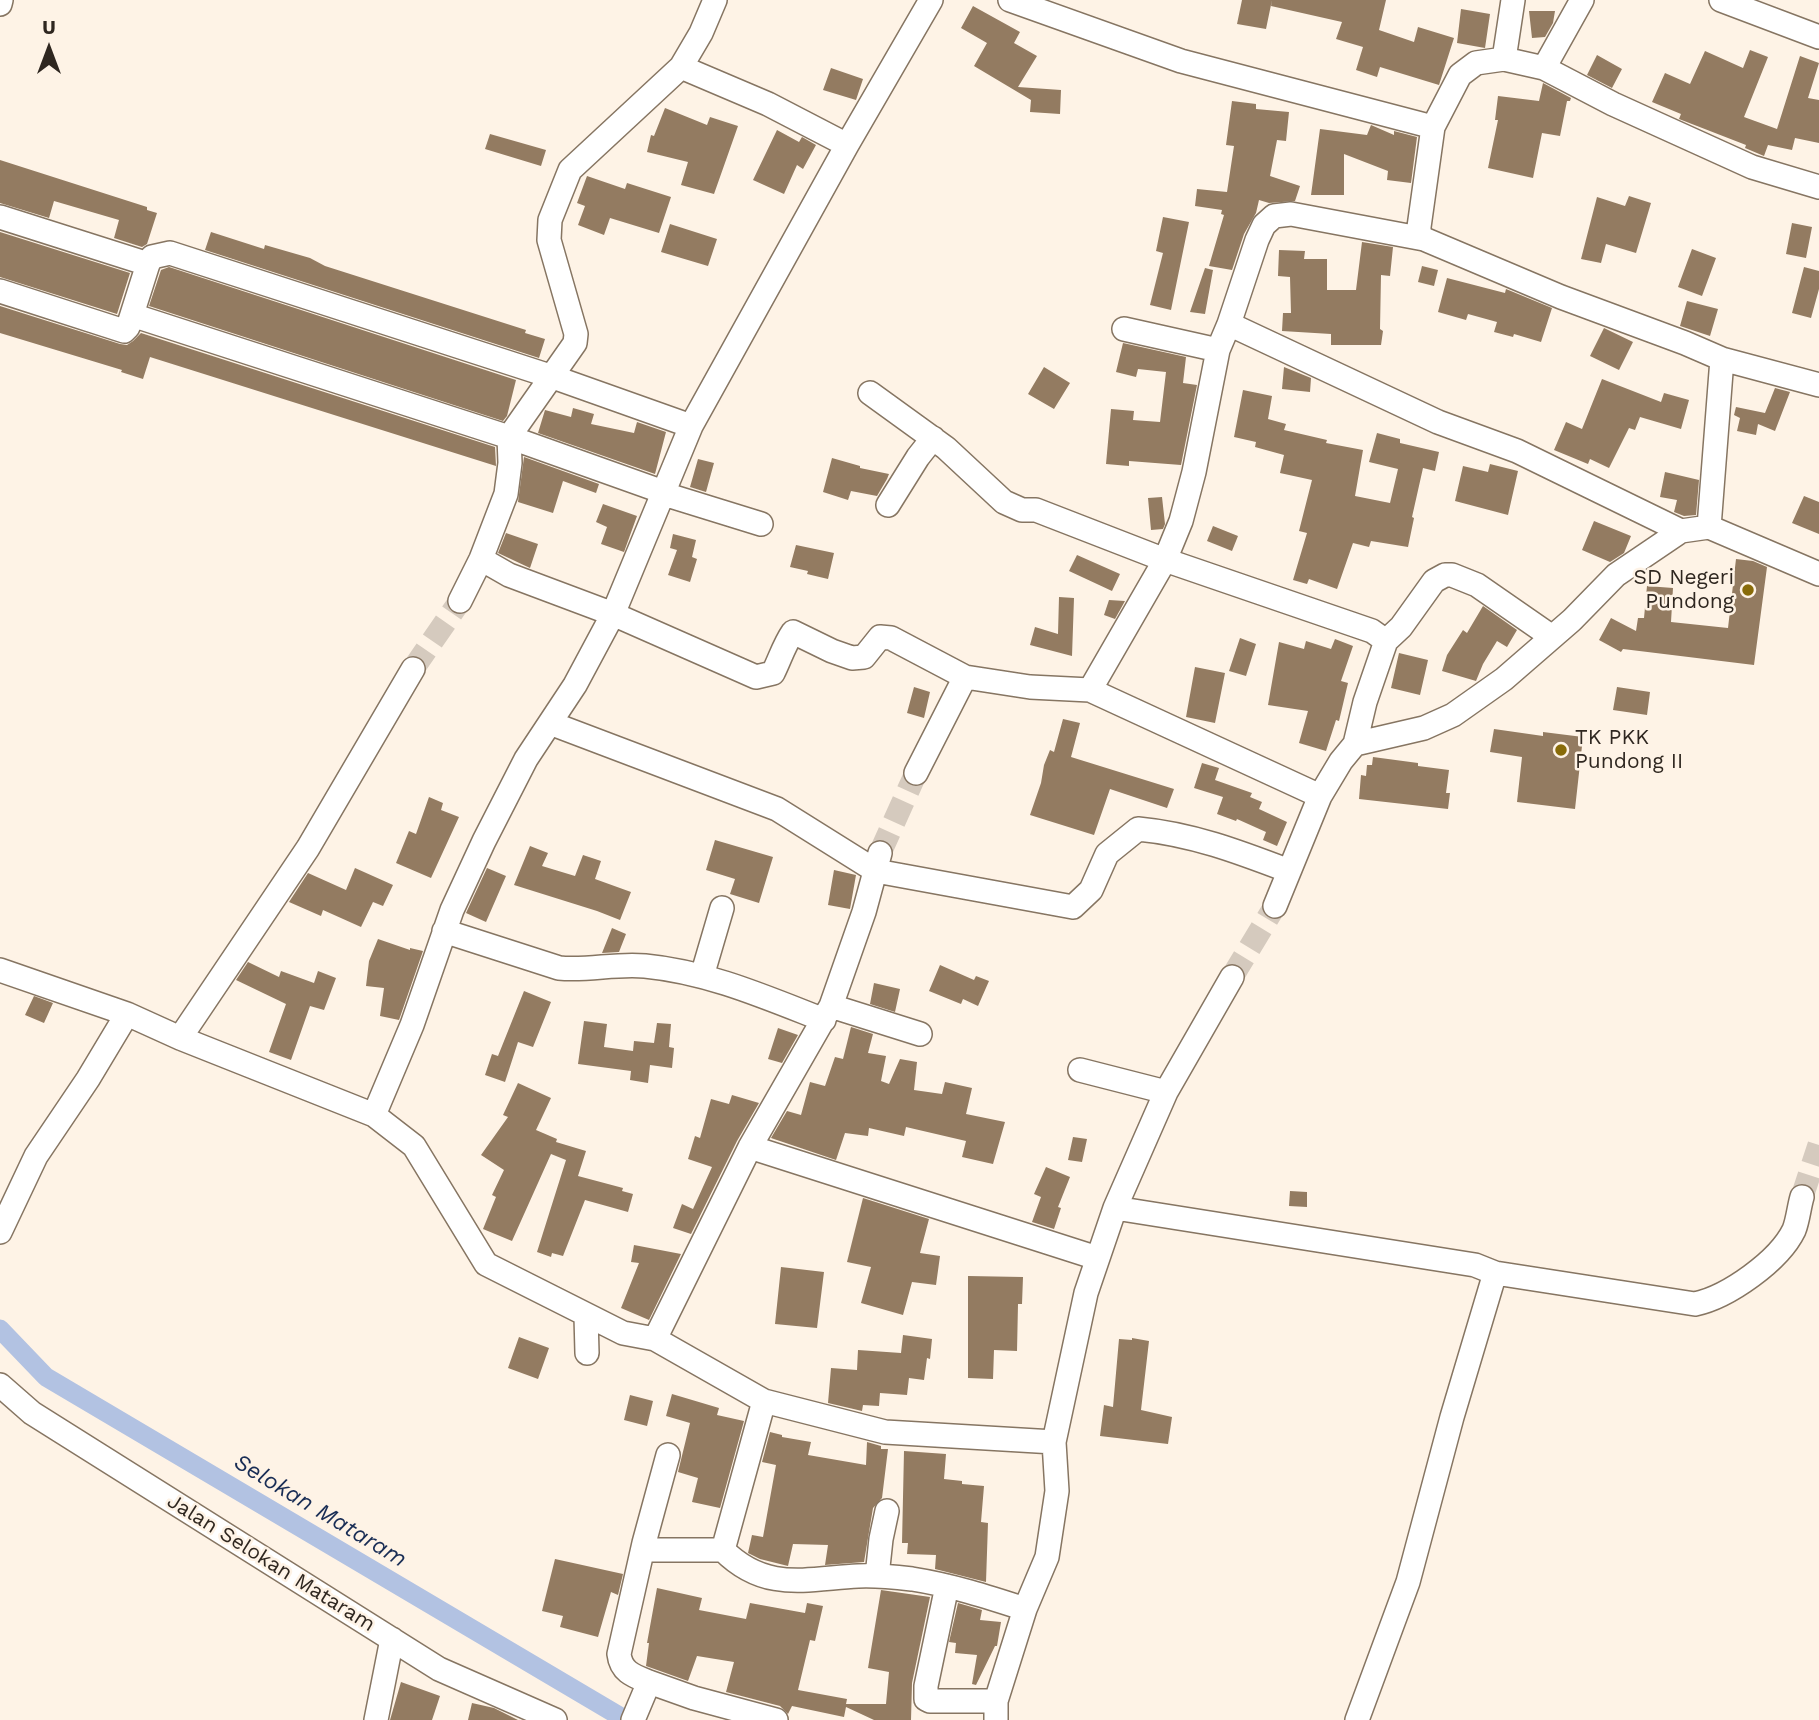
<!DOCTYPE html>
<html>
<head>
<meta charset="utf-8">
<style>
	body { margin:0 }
	#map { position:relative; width:1819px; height:1720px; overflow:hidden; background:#fef3e6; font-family:"Work Sans",sans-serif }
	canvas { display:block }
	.north { position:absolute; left:14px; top:14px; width:70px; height:70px; -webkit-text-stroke:5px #fef3e6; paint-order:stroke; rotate:0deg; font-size:19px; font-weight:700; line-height:28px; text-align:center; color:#2f2720 }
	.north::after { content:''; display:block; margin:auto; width:24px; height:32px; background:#2f2720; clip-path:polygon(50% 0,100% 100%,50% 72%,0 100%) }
</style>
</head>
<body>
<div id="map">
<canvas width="1819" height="1720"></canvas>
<div class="north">U</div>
</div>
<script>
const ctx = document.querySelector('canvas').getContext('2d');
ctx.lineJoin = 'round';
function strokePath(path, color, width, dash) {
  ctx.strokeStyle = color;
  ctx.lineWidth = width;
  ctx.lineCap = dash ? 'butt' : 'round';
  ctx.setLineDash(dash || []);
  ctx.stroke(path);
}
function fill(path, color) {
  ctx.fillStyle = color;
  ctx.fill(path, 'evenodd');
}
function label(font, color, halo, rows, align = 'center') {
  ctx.font = font + ' "Work Sans",sans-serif';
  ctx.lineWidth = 5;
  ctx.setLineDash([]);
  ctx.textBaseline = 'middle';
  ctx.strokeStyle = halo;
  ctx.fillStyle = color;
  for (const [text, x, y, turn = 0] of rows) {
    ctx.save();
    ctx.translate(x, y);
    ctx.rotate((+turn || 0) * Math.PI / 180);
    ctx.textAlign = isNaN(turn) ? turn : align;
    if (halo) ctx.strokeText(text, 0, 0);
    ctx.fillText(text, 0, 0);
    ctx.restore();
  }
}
const canal = new Path2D(`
	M0 1329 46 1377 626 1720`);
const building = new Path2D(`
	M1242 0H1272L1266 29 1237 24Z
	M1272 0H1386L1379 30 1414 42 1418 27 1454 38 1439 85 1380 67 1377 77 1356 70 1363 47 1336 39 1342 22 1271 6Z
	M973 6 1020 32 1014 43 1037 56 1018 87 1061 90 1060 114 1030 112 1031 100 974 66 987 43 961 28Z
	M1461 9 1490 14 1485 48 1457 43Z
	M1529 11H1555L1553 23 1545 37 1532 38Z
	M1750 50 1768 57 1744 117 1777 129 1800 56 1819 63 1808 98 1819 100V143L1795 138 1792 150 1768 145 1764 156 1745 148 1746 145 1679 119 1681 114 1652 102 1665 73 1690 84 1705 51 1743 68Z
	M1597 55 1622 69 1612 88 1587 75Z
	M831 68 863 79 856 100 823 90Z
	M1543 83 1571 98 1570 101H1567L1560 136 1542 133 1533 178 1488 168 1498 120H1495L1498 96 1539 101Z
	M1232 101 1256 104V109L1289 112 1286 141 1277 140 1270 176 1300 186 1295 201 1269 203 1259 200 1256 213 1244 234 1232 270 1209 266 1224 215 1221 214 1222 210 1195 206 1197 189 1227 192 1234 146 1226 145Z
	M665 108 707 125 710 117 738 126 714 194 681 185 688 162 647 152 651 135 654 136Z
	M1371 125 1394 135V131L1417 137 1411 183 1387 180 1388 171 1344 154V195H1311L1320 129 1367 135Z
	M777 130 799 142 802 137 816 145 803 169 797 165 784 194 753 180Z
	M490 134 546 150 541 166 485 149Z
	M0 160 147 207V210L157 213 147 244 142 247 114 238 119 220 54 201 49 218 0 203Z
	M587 176 625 189 627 183 671 197 659 233 610 218 604 235 578 225 585 206 577 203Z
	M1629 196 1651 203 1636 253 1606 244 1601 263 1581 259 1597 197 1625 206Z
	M1163 217 1189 222 1171 310 1150 305 1163 253 1156 251Z
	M1792 223 1812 227 1806 258 1786 254Z
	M670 224 717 239 708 266 661 252Z
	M0 232 130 273 117 314 0 277Z
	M211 232 264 249 265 245 310 258 325 266 526 330 525 333 545 339 539 358 205 250Z
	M1362 242 1393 247 1390 276 1381 275 1380 329 1383 331 1381 345H1331V334L1282 331 1283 313H1291L1290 277 1278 276 1279 250 1305 251 1304 259H1327V290H1356Z
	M1692 249 1716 258 1702 296 1678 287Z
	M1422 266 1438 270 1434 286 1418 282Z
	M169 267 516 380 507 416 503 421 149 306 161 270Z
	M1804 267 1819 271V289L1811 318 1792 313Z
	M1205 268 1213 270 1205 314 1190 312Z
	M1447 278 1505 293 1506 289 1552 308 1541 342 1514 334 1513 337 1494 332 1497 322 1468 314 1466 320 1438 312Z
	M1687 301 1718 309 1710 336 1680 326Z
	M0 306 120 344 127 345 133 341 141 333 495 447 496 466 150 357 143 379 121 372 122 370 0 333Z
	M1604 328 1633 342 1619 370 1590 356Z
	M1123 343 1186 357 1183 383 1197 385 1181 465 1129 461V466L1106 464 1111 409 1134 411 1133 420 1160 422 1166 372 1138 369 1136 377 1116 372Z
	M1044 367 1070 383 1054 409 1028 394Z
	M1284 367 1311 378 1310 392 1282 389Z
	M1602 379 1661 402 1664 393 1689 400 1681 429 1640 417 1635 430 1629 428 1609 468 1590 459 1588 464 1554 450 1566 422 1582 429Z
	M1775 388 1790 392 1775 431 1758 424 1756 435 1737 431 1740 418 1734 415 1736 407 1765 413Z
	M1243 390 1272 396 1268 419 1286 424 1284 430 1327 440 1326 443 1363 450 1355 496 1390 503 1398 469 1369 462 1377 433 1400 439V443L1439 452 1435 471 1423 468 1412 517 1414 518 1408 547 1371 541 1369 547 1353 543 1337 589 1309 579 1307 584 1293 580 1307 533 1299 531 1312 480 1280 473 1284 455 1255 447 1256 442 1234 437Z
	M573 408 594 414 591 424 634 433 637 422 666 432 655 474 538 433 545 410 571 417Z
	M524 457 599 484 596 493 563 481 553 513 518 502Z
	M832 458 860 466V468L889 474 887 479 877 496 851 491 848 500 823 492Z
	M698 459 714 463 706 492 690 487Z
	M1490 464 1518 471 1508 515 1455 501 1463 466 1488 472Z
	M1665 472 1699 480 1696 515 1684 516 1674 512 1677 500 1660 497Z
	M1804 496 1819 502V534L1792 523Z
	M1162 497 1165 524 1163 529 1151 530 1148 498Z
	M603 504 637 516 624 552 601 544 607 527 596 522Z
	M1594 521 1631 536 1624 553 1610 562 1582 550Z
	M1213 526 1238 536 1232 551 1207 541Z
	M506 533 538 544 530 568 498 553Z
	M673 534 696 540 692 557 697 559 690 582 668 575 677 550 670 548Z
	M796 545 834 553 828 579 807 574 808 571 790 567Z
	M1077 555 1120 574 1112 591 1069 571Z
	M1736 559 1753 561 1767 567 1754 665 1623 649 1621 652 1599 640 1611 618 1636 631 1638 618H1644L1647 586 1673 588 1671 622 1728 628Z
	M1059 597 1074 598 1072 656 1030 645 1035 627 1058 634Z
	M1109 600 1125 601 1115 619 1104 615Z
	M1483 606 1517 630 1507 647 1497 641 1483 664 1476 681 1442 671 1447 655 1463 630 1467 633Z
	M1240 638 1256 644 1246 676 1229 671Z
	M1335 639 1353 646 1341 681 1348 683 1339 721 1336 720 1326 751 1299 743 1308 711 1268 705 1279 642 1304 649 1306 641 1331 649Z
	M1399 653 1428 660 1420 695 1391 688Z
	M1195 667 1225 673 1215 723 1186 717Z
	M914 687 930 692 924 718 907 713Z
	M1617 687 1650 692 1647 715 1613 710Z
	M1063 719 1080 723 1071 757 1174 789 1167 808 1110 789 1094 835 1030 815 1041 783 1044 765 1050 750 1054 752Z
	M1494 729 1543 736V732L1583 737 1575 809 1517 802 1522 757 1490 752Z
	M1373 757 1418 763V766L1449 770 1446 793H1450L1448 809 1359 799 1361 775 1366 776 1367 765H1372Z
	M1202 763 1219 768 1215 780 1252 793 1250 797 1262 802 1259 809 1287 822 1277 846 1263 840 1266 832 1237 819 1236 821 1217 814 1223 797 1194 788Z
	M429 797 443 803 441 810 459 817 431 878 396 863 409 831 416 834Z
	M715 840 773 857 759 903 730 894 735 879 706 870Z
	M530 846 548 853 542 866 575 876 583 855 601 861 595 879 631 892 620 920 597 911 514 885Z
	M355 868 393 885 383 906 373 902 361 927 323 910 321 916 289 902 308 873 346 890Z
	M487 868 506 876 486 922 466 913Z
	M834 870 856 875 850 909 828 905Z
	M612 928 626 934 619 952 602 953Z
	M378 939 410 950V948L423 951 399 1020 380 1016 384 988 366 986 369 961Z
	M248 962 279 977 281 971 314 983 318 971 336 978 324 1010 310 1006 291 1060 269 1052 286 1004 236 980Z
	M940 965 974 980 976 976 989 981 978 1006 963 999 961 1004 929 991Z
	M874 983 900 989 895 1012 870 1004Z
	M524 991 551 1002 533 1047 518 1042 505 1082 485 1075 492 1054 498 1056Z
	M34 996 53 1003 44 1023 25 1015Z
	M584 1021 607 1024 604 1047 633 1051 634 1041 654 1043 657 1023 671 1024 669 1047 674 1048 672 1068 650 1065 648 1083 630 1080 631 1071 578 1064Z
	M851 1027 873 1034 868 1053 886 1056 881 1081 889 1084 900 1059 917 1062 914 1090 942 1094 945 1082 972 1088 966 1114 1005 1122 993 1164 962 1157 966 1141 906 1127 904 1136 869 1128 868 1136 845 1133 836 1160 771 1138 787 1111 801 1115 810 1082 825 1086 835 1057 843 1059Z
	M778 1028 798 1035 782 1063 768 1059Z
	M518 1083 551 1098 536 1130 557 1139 556 1142 586 1151 578 1176 623 1188 622 1191 633 1194 628 1212 585 1200 563 1256 552 1253 551 1257 537 1252 566 1160 551 1154 512 1241 483 1229 496 1197 492 1195 504 1170 481 1155 508 1117 503 1115Z
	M732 1095 759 1103 737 1141 691 1234 673 1228 682 1204 693 1209 712 1167 688 1159 695 1136 700 1138 711 1099 729 1104Z
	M1073 1137 1087 1139 1082 1162 1068 1160Z
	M1046 1167 1070 1177 1058 1207 1061 1208 1054 1229 1032 1222 1041 1197 1034 1194Z
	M1290 1191 1307 1192V1207L1289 1206Z
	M863 1198 929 1219 920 1253 940 1256 936 1285 912 1282 903 1315 861 1303 871 1267 847 1262Z
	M634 1245 681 1254 649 1320 621 1308 639 1263 631 1262Z
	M781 1267 824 1272 817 1328 775 1324Z
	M968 1276 1023 1277 1022 1304H1018L1017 1351 994 1350 993 1379 968 1378Z
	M903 1335 932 1339 930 1359 927 1358 924 1380 909 1378 907 1395 880 1393 879 1406 863 1405 862 1411 828 1403 831 1368 857 1370 858 1350 901 1353Z
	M519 1337 549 1348 538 1379 508 1368Z
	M1132 1338 1149 1341 1141 1410 1172 1417 1168 1444 1100 1436 1104 1405 1113 1407 1119 1339 1132 1340Z
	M672 1394 719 1408 717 1415 744 1421 720 1508 692 1502 698 1478 678 1472 690 1423 666 1416Z
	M630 1395 653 1401 647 1426 624 1420Z
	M770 1432 782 1435V1437L811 1442 808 1455 866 1465 867 1442 881 1446V1449H888L882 1498 873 1508 864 1562 825 1565 828 1545 793 1544 788 1566 760 1559 748 1553 752 1535 763 1537 776 1465 762 1462Z
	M904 1451 946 1454 944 1479 962 1481V1484L984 1486 981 1522 988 1523 986 1582 935 1569 936 1555 907 1554 908 1543H902Z
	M555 1559 623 1574 618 1595 611 1592 598 1637 560 1627 563 1616 542 1611Z
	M657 1588 702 1598 699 1610 746 1619 750 1603 805 1613 807 1603 823 1606 815 1641 810 1640 798 1690 847 1699 846 1704H886L889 1672 868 1668 881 1590 930 1597 912 1683 911 1720H874L846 1707 844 1717 792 1706 788 1714 780 1706 726 1692 734 1662 697 1656 688 1681 646 1666 649 1643H647Z
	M958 1603 982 1610 980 1620 1001 1622 997 1646H995L976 1685 972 1684 977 1655 955 1653 956 1643 949 1642Z
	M401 1682 440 1696 432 1720H390Z
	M472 1703 494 1708 518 1720H468Z`);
const minorTunnel = new Path2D(`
	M413 669 460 601
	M880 853 916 773
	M1232 977 1275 906
	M1802 1197 1819 1145`);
const minor = new Path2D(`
	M1010 0 1181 61 1433 127
	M1721 0 1819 37
	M0 4 1 0
	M1504 59 1513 0
	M681 67 768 104 847 145
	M1544 68 1582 0
	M0 217 148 264 152 257 170 253 553 377 691 426
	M0 291 124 331 128 327 148 264
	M132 315 509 437 655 489 664 494 761 524
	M1229 324 1438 422 1517 451 1681 531
	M1124 329 1218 350
	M1722 359 1819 385
	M870 393 946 448 1004 502 1022 510H1036L1165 560 1372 631 1386 641
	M888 505 918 457 933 438
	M1709 527 1722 359 1685 343 1561 297 1424 239 1419 234V227L1433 127 1460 75 1476 63 1504 59 1544 68 1613 104 1752 167 1819 187
	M481 559 509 575 613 614 691 426 847 145 931 0
	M460 601 481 559 506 494 510 463 509 437 575 343 576 334 549 240 550 220 570 170 681 67 701 33 715 0
	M1090 690 1165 560 1181 521 1194 472 1218 350 1229 324 1257 240 1264 225 1274 216 1291 214 1424 239
	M550 723 777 809 876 871 1073 907 1091 890 1107 854 1138 829C1192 834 1239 852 1289 871
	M1355 744 1365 702 1386 641 1401 627 1434 581 1445 575H1452L1477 585 1552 637
	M916 773 965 677
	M1275 906 1320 796 1341 761 1355 744 1424 728 1453 715 1504 679 1572 620 1616 575 1681 531 1709 527 1819 574
	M444 931 559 968C588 971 616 963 645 966 708 972 765 997 824 1020
	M0 970 127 1014 180 1038 374 1115 414 1146 486 1264 623 1333 655 1339 764 1401 885 1432 1054 1442
	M702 976 722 908
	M831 1006 920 1034
	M180 1038 308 848 413 669
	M1080 1070 1166 1092
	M374 1115 412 1025 452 910 484 841 526 759 575 685 613 614 756 677 773 673C780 659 784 645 793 632L832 651 852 658 864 657 880 637 891 638 965 677 1030 687 1090 690 1320 796
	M750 1147 1097 1258
	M1115 1208 1475 1265 1495 1273 1695 1304C1728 1297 1779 1261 1794 1230 1798 1220 1799 1207 1802 1197
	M0 1232 36 1156 88 1079 127 1014
	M586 1316 587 1353
	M655 1339 750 1147 831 1006 864 912 880 853
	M0 1385 32 1413 439 1669 555 1720
	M643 1550H723C765 1592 805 1579 858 1576 876 1575 894 1577 912 1579 951 1585 988 1597 1025 1609
	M723 1550 764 1401
	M877 1576 881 1539 887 1511
	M947 1586 926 1686V1699L930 1701H996
	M649 1682 694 1698 776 1720
	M376 1720 392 1639
	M633 1720 649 1682C634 1676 621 1672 619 1654L644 1543 668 1455
	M996 1720V1701L1025 1609 1047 1557 1057 1491 1054 1442 1086 1293 1115 1208 1166 1092 1232 977
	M1357 1720 1408 1582 1452 1417 1495 1273`);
const markers = [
	[1748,590,7,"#886b09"],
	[1561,750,7,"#886b09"]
];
const poiNames = [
	["SD Negeri",1734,578],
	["Pundong",1734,602],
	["TK PKK",1575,738,"left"],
	["Pundong II",1575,762,"left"]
];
const streetNames = [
	["Jalan Selokan Mataram",271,1563,32]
];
const waterNames = [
	["Selokan Mataram",320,1511,31]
];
strokePath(canal, '#b2c2e2', 19);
fill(building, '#937b61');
strokePath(minorTunnel, '#d5cabe', 23, [23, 11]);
strokePath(minor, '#867562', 26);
strokePath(minor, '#fff', 23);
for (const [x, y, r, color] of markers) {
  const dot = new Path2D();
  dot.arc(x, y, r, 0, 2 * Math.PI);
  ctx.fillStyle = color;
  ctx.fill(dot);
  strokePath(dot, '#fef3e6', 2.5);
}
label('21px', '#2f2720', '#fef3e6', poiNames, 'right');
label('21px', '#2f2720', '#fef3e6', streetNames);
label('italic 23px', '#192d55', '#fef3e6', waterNames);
</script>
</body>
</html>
